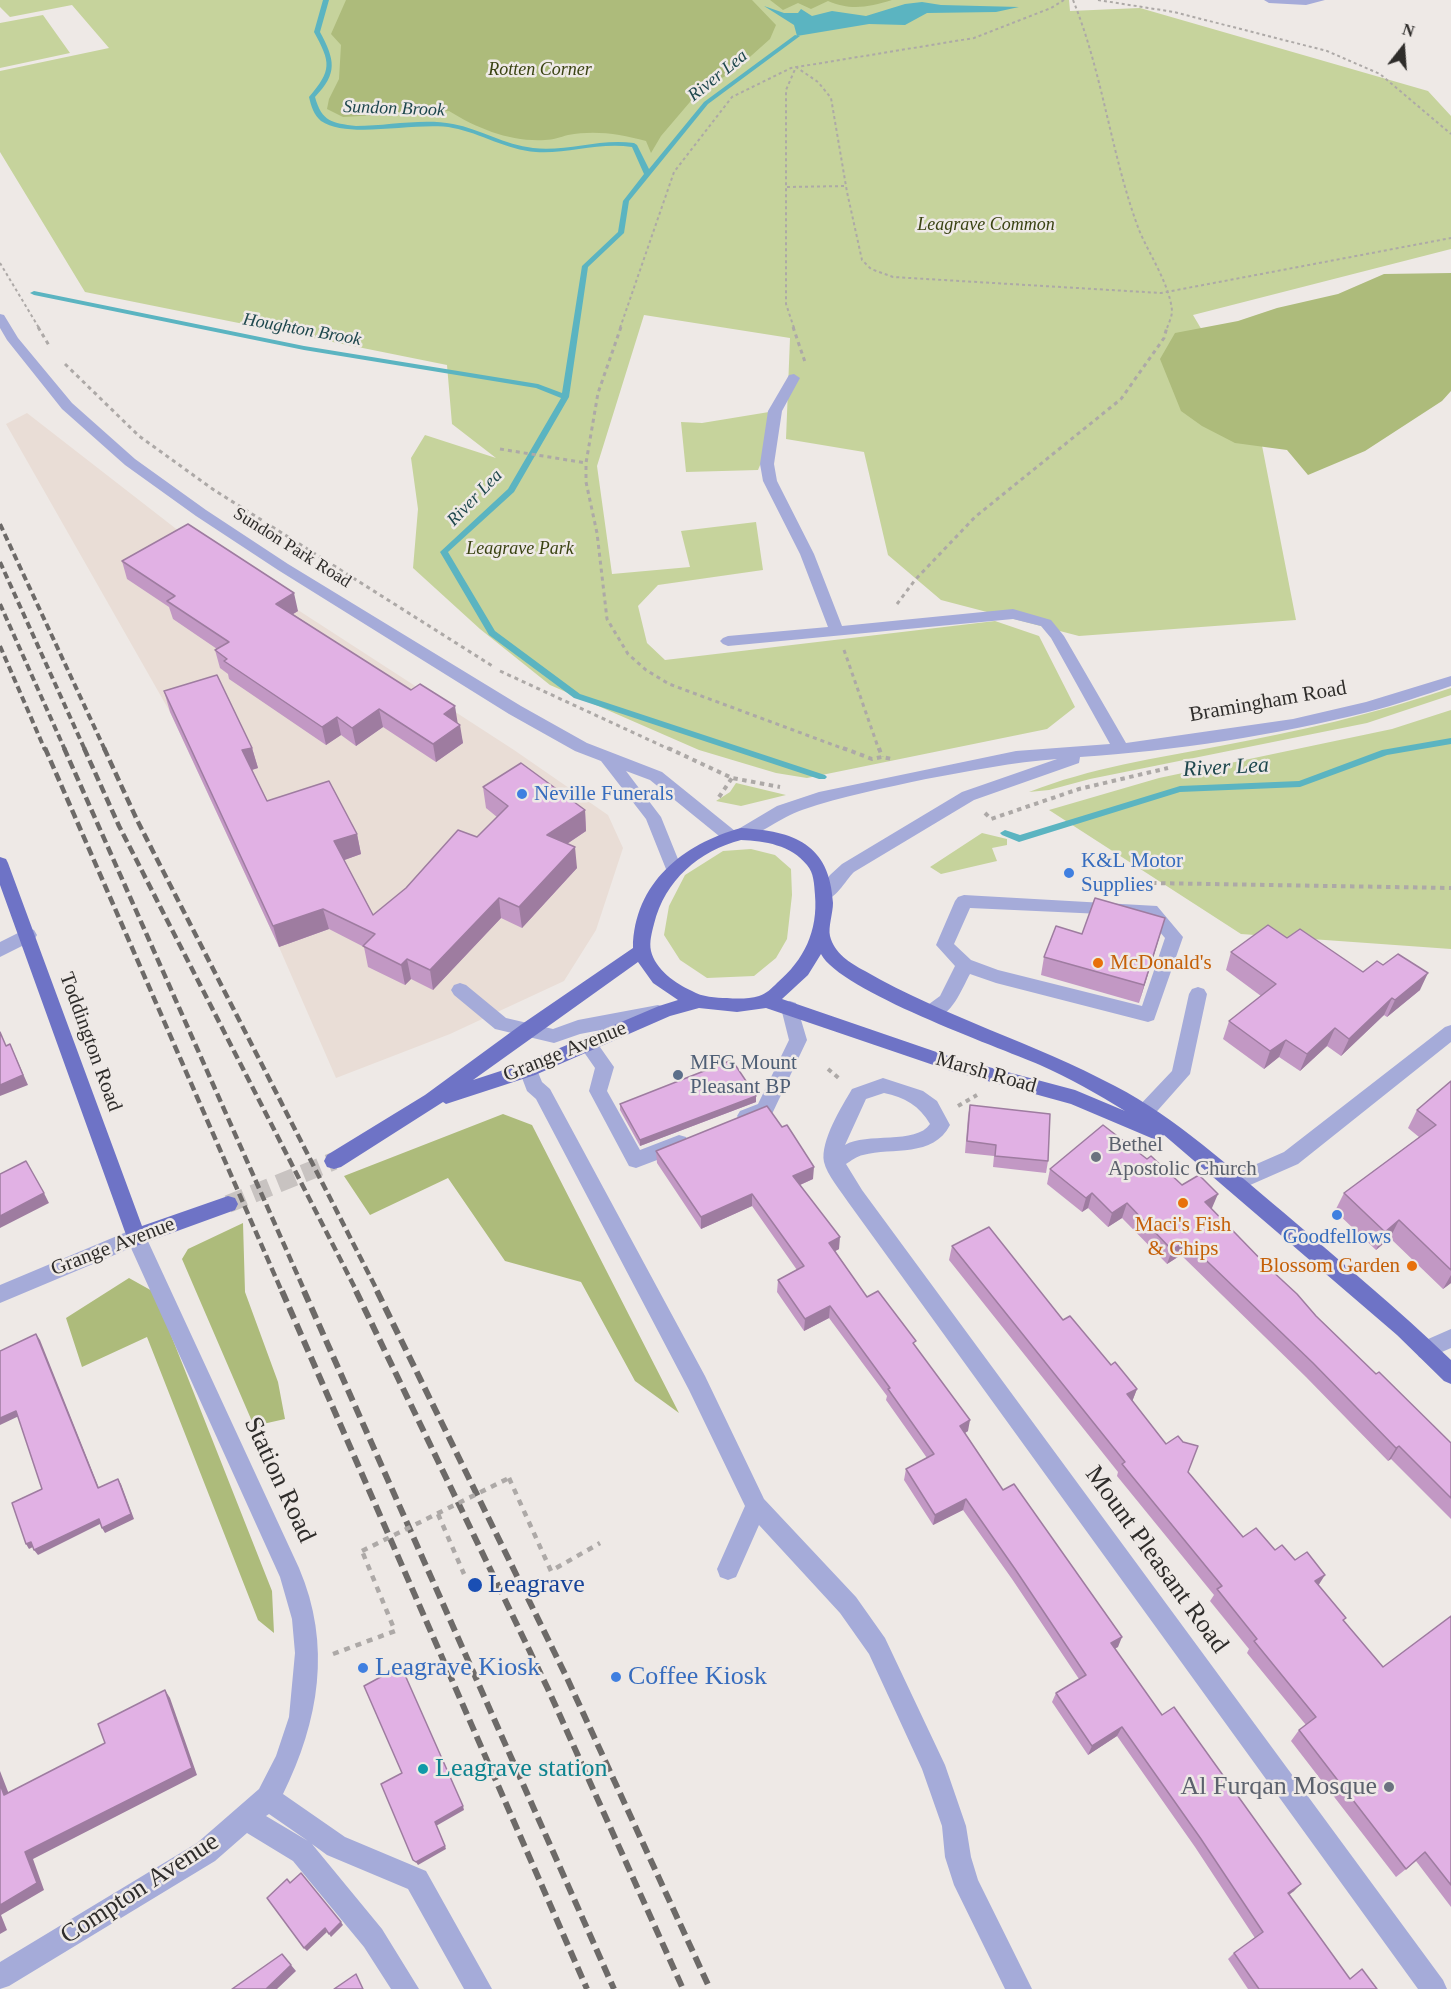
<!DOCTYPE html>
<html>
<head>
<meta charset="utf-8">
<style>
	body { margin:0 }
	#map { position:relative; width:1451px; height:1989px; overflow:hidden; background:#eee9e6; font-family:"Times New Roman",serif }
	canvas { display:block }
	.north { position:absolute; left:1373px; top:18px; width:60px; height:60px; -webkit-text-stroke:4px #eee9e6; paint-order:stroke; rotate:17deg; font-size:16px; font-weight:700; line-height:24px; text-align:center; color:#2f2d2b }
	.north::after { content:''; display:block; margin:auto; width:21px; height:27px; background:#2f2d2b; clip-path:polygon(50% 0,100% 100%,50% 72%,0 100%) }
</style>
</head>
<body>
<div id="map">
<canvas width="1451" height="1989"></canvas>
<div class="north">N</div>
</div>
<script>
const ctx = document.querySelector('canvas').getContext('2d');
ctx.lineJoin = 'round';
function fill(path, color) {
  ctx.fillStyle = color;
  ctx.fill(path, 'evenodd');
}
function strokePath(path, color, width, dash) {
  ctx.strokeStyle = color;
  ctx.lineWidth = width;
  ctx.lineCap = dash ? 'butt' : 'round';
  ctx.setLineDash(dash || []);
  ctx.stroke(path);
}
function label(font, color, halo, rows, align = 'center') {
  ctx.font = font + ' "Times New Roman",serif';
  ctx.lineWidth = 5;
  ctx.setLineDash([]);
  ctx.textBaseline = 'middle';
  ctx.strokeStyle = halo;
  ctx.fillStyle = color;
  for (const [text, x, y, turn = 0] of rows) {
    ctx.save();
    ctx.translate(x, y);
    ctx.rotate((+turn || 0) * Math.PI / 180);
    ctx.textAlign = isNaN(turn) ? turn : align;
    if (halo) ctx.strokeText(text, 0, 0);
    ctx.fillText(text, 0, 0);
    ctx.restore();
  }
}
const built = new Path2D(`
	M27 413 193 542 514 750 608 815 623 848 596 930 564 981 450 1034 336 1078 279 947 170 712 6 424Z`);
const green = new Path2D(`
	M0 0H1069L1070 11 1140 8 1428 91 1451 116V249L1193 315 1258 425 1296 620 1079 636 941 600 888 555 864 452 786 439 790 338 644 315 597 466 612 574 690 567 681 531 756 522 763 570 658 585 638 606 647 643 665 660 995 621 1039 636 1075 707 1047 729 807 778 776 773 699 750 550 685 480 629 413 568 418 509 411 458 425 435 496 458 452 424 447 365 85 292 0 152V71L109 48 72 5 10 17 0 7Z
	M43 15 70 53 0 68V23Z
	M769 412 763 458 758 470 686 472 681 422 702 423Z
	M1451 688V695L1367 723 1090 779 1049 790 1029 792C1090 768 1156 758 1220 746 1299 731 1375 714 1451 688Z
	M1451 710V949L1241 934 1049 810 1159 778 1392 729Z
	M736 783 786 795 741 806 716 801 730 792Z
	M982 833 1007 839V845L992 848 997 861 941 874 930 867Z
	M751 849 775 855 791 869 792 895 787 939 776 958 754 976 707 978 680 960 664 935 669 906 685 875 723 851Z`);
const forest = new Path2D(`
	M346 0H752L776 25 770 39 733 72 701 89 661 136 651 153 646 141C620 134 595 130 568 135 560 137 553 140 545 140 511 142 478 129 449 111L343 117 327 109 329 99 339 79 341 45 331 34Z
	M770 0H892C869 7 851 11 828 1L811 9 798 3 783 10Z
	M1451 273V391L1442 401 1365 451 1308 475 1287 450 1235 443 1202 426 1181 411 1160 359 1175 333 1238 321 1277 308 1338 294 1384 274Z
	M503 1114 532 1125 679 1413 635 1381 581 1282 505 1261 448 1178 370 1215 344 1176Z
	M243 1223 245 1292 278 1382 285 1419 254 1426 182 1259 188 1249Z
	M129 1278 154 1292 272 1591 274 1633 258 1620 147 1337 82 1367 66 1318Z`);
const water = new Path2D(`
	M922 2 941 5 1019 7 996 12 927 13 905 25 869 24 797 36 794 25 764 6 784 13H798L801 9 812 16 832 11 866 16 905 4Z`);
const stream = new Path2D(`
	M323 0H329L320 32C335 60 338 73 315 97 322 122 332 123 356 126 388 126 422 118 453 124 480 129 505 145 533 148 567 152 599 138 634 143L637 145 649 169 704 102 795 35 800 36 708 104 629 201 624 233 588 267 569 397 514 492 448 552 495 631 580 694 825 775 827 777 825 779H819L574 698 489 635 440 552 508 489 561 398 536 388 304 350 34 295 30 293 34 291 304 346 538 384 562 393 582 266 618 232 623 201 644 174 632 147C599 142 568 154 536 152 506 150 481 133 453 128 418 121 349 140 321 121 314 115 311 106 309 97 332 70 331 63 314 32Z
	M1451 738V744L1387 755 1300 787 1180 792 1019 842 1002 835 1000 833 1005 830 1020 835 1180 786 1299 781 1382 750Z`);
const majorTunnel = new Path2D(`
	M228 1204 334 1161`);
const pathFar3 = new Path2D(`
	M1073 0C1103 74 1111 155 1139 230 1149 254 1170 285 1172 311 1172 316 1169 323 1167 328
	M1098 0 1174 12 1327 51 1380 74 1451 134
	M787 187 846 186
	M0 263 39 328
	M620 328 674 172 732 97 791 68 974 38 1051 8 1064 0
	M794 328 786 304V90L796 67 818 82 831 98 847 192 862 260 871 269 893 277 1161 293 1451 238`);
const pathFar2 = new Path2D(`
	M38 327 50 347
	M621 327 598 393 586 463V482L597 533 607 619 628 654 646 670 669 684 847 750
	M793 327 805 362
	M65 364 139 436 214 490 494 667
	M500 449 586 463
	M897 604 915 580 975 517 1121 399 1164 338 1167 327
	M844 650 879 750
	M500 671 671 750`);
const pathFar1 = new Path2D(`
	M668 748 732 778 780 787
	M843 748 872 759 882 757 892 759
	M879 748 882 757
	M719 797 732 778
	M985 813 991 819 1079 789 1168 768
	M1089 882 1451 888
	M828 1069 841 1080
	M958 1106 977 1095`);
const path = new Path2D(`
	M509 1478 551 1571 600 1543
	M438 1514 464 1574
	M333 1654 395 1631 362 1551`);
const minor = new Path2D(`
	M1264 0H1325L1306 5 1269 3Z
	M0 314 4 315 18 338 72 403 135 459 206 510 288 564 521 706 587 743 662 772 735 831 777 806 819 792 1016 751 1110 744 1051 638 1041 626 1013 619 728 646 723 644 720 641 723 638 728 636 828 627 800 554 763 481 760 464 768 411 789 375 794 374 800 378 782 411 774 464 777 481 814 554 842 626 1013 609 1051 620 1064 636 1126 743 1293 719 1366 702 1451 676V686C1424 695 1396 705 1368 712 1276 735 1174 751 1080 757L1079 763 974 800 854 872C844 882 833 905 818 900L815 896 830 875 842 864 962 792 1057 759C1013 762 970 771 926 779 885 788 842 796 802 810 779 817 746 847 724 840L650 780 626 771 661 817 682 869 680 873H668L666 869 646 819 601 761 575 751 509 714 278 570 196 516 125 465 62 409 7 340 0 328Z
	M964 895 1157 906 1183 937 1154 1020 1148 1022 996 983 970 974C961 990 949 1025 925 1017L922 1012 925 1007 940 996 955 966 936 945 955 901 958 897ZM970 908 1146 916 1165 938 1142 1006 998 970 971 960 954 944Z
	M28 928 34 930 37 935 34 940 0 957V942Z
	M460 983 466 985 506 1018 553 1029 578 1020 658 1005 664 1007 667 1012 664 1017 658 1019 580 1034 554 1043 495 1029 454 995 451 990 454 985Z
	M1198 987 1204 989 1207 994 1190 1074 1151 1118 1144 1121 1137 1118 1135 1113 1137 1108 1172 1071 1189 994 1192 989Z
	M790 1001 796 1003 807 1040 772 1114 747 1124 740 1121 737 1116 740 1111 758 1104 789 1040 781 1008 784 1003Z
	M1451 1025V1042L1298 1164 1241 1189 1234 1191 1227 1189 1224 1183 1227 1177 1284 1152 1445 1027Z
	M588 1038 595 1040 614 1067 607 1091 640 1150 679 1135 686 1137 689 1143 686 1149 636 1168 629 1166 589 1091 595 1068 579 1045 581 1040Z
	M528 1063 535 1065 542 1082 550 1089 705 1376 764 1499 856 1597 885 1638 945 1765 966 1826 971 1857 978 1880 1032 1989H1005L954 1885 945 1857 942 1826 922 1769 869 1654 840 1613 759 1525 736 1577 728 1580 720 1577 717 1569 745 1506 689 1390 536 1099 527 1091 519 1070 521 1065Z
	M883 1078 923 1091 937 1101 950 1125C933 1158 893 1147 863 1155 857 1156 851 1161 846 1164L862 1190 1443 1980 1447 1989H1418L848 1202C841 1191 827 1175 824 1162 820 1141 842 1106 852 1089ZM884 1093C904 1097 920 1106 930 1124 916 1145 866 1132 845 1145L866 1099Z
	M136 1228 143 1231 146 1237 299 1568C332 1645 319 1721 283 1794L345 1837 426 1871 492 1989H464L408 1889 327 1855 312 1844 382 1929 419 1989H391L364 1947 293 1861 247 1833 215 1861 9 1986 0 1989V1962L197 1843 259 1789 276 1756 289 1717 295 1653 292 1619 280 1577 131 1248 0 1303V1285ZM269 1814 308 1841 266 1816Z
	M1451 1329V1348L1426 1359 1419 1357 1416 1350 1419 1343Z`);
const major = new Path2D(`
	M741 828C794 831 830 844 833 903 833 913 828 927 830 936 834 953 850 963 865 971 945 1017 1034 1043 1115 1086 1178 1119 1229 1167 1283 1212 1340 1261 1397 1308 1451 1360V1384L1444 1381 1397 1335 1164 1135 1156 1140 1071 1104 951 1071 766 1008 737 1012 699 1008 670 1016 535 1075 446 1104 443 1102 341 1167 334 1169 327 1167 324 1161 327 1155 425 1095 522 1024 633 948C634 883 683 844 741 828ZM741 840C765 841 791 845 807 865 814 873 814 884 815 895 818 931 804 960 777 983 772 988 766 994 759 996 749 999 737 999 727 998 716 998 702 997 692 991 676 984 655 969 651 951 649 942 652 932 654 924 665 880 699 851 741 840ZM821 954C840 991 996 1046 1040 1065 1069 1078 1098 1094 1125 1111L1075 1090 951 1057 782 999 808 975ZM638 962 653 983 678 1000 659 1006 522 1064 473 1080Z
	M0 857 6 859 8 863 142 1226 228 1196 235 1198 238 1204 235 1210 136 1246 129 1243 0 885Z`);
const railFar2 = new Path2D(`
	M0 524 105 750
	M0 562 85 750
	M0 604 65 750
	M0 646 45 750`);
const railFar1 = new Path2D(`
	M45 748 282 1292
	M64 748 305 1292
	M84 748 119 826 357 1292
	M104 748 137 820 378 1292`);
const rail = new Path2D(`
	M282 1291 587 1989
	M304 1291 614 1989
	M356 1291 548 1689 683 1989
	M377 1291 567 1678 710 1989`);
const pathBridge = new Path2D(`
	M362 1551 509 1478`);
const wall = new Path2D(`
	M122 561 298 611 293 614 458 724 463 743 436 762 383 727 356 746 341 735 326 745 229 679 228 674 220 668 215 650 217 649 173 619 169 607 127 579Z
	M164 691 252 748 258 768 252 770 267 801 357 834 361 854 344 860 373 915 477 837 497 817 486 808 483 787 585 810 586 831 567 844 577 868 522 928 501 918 433 990 411 979 405 985 368 967 364 947 329 929 279 947 170 712Z
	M1160 935 1139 1003 1041 975 1044 957Z
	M1287 938 1363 972 1420 990 1387 1017 1384 1015 1341 1056 1327 1046 1300 1071 1279 1057 1264 1069 1223 1039 1229 1021 1261 996 1226 970 1231 952Z
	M1451 1081V1283L1443 1289 1390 1238 1376 1250 1335 1211 1344 1193 1419 1137 1408 1128 1417 1110Z
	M756 1096V1102L640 1146 620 1110V1104Z
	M970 1105 1048 1161 1046 1173 993 1167 994 1156 965 1153 968 1116Z
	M782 1127 813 1179 800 1185 839 1249 835 1251 867 1297 915 1346 968 1431 965 1433 1003 1490 1118 1647 1114 1648 1162 1715 1294 1891 1289 1895 1350 1979 1377 1989H1248L1228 1959 1234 1953 1255 1938 1195 1847 1117 1736 1088 1755 1052 1702 1056 1693 1079 1679 1012 1579 963 1510 933 1525 904 1480 906 1469 927 1458 886 1400 887 1396 829 1318 804 1331 777 1292 778 1280 797 1270 752 1206 701 1229 657 1163 656 1151Z
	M1147 1159 1212 1208 1211 1209 1270 1269 1316 1316 1376 1374 1451 1443V1519L1391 1459 1388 1461 1306 1377 1181 1255 1167 1264 1122 1218 1108 1227 1088 1208 1082 1212 1047 1184 1050 1169Z
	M952 1246 1063 1320 1137 1389 1132 1401 1188 1472 1243 1537 1295 1560 1318 1585 1344 1621 1383 1667 1451 1616V1907L1416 1861 1396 1877 1291 1741 1299 1730 1306 1725 1247 1653 1249 1649 1210 1601 1214 1595 1117 1476 1118 1472 949 1260Z`);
const shadedWall = new Path2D(`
	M294 593 298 611 280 622 276 604Z
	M455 706 458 725 444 714Z
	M379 709 383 727 356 746 352 728Z
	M337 717 341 735 326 745 322 727Z
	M460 725 463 743 436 762 433 744Z
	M252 748 258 768 248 771 242 750Z
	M585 810 586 831 549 856 547 835Z
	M357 834 361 854 339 862 334 841Z
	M575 847 577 868 522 928 519 907Z
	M499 898 501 918 433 990 430 970Z
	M323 909 329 929 279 947 273 926Z
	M1165 918 1160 935 1139 1003 1144 985Z
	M407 959 411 979 405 985 401 965Z
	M1428 973 1420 990 1387 1017 1395 1000Z
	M1392 998 1384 1015 1341 1056 1349 1039Z
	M1335 1028 1327 1046 1300 1071 1307 1054Z
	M1286 1040 1279 1057 1264 1069 1270 1051Z
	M10 1044 28 1085 0 1096V1085Z
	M756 1096V1102L640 1146V1140Z
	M814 1167 813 1179 793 1188V1176Z
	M44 1193 49 1203 0 1228V1216Z
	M1092 1193 1088 1208 1082 1212 1086 1198Z
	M752 1194V1206L701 1229V1217Z
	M1218 1194 1212 1208 1199 1216 1205 1202Z
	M1127 1203 1122 1218 1108 1227 1112 1213Z
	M1399 1220 1390 1238 1376 1250 1385 1232Z
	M840 1237 839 1249 828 1255 829 1243Z
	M1186 1241 1181 1255 1167 1264 1172 1250Z
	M1451 1275V1283L1443 1289Z
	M830 1306 829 1318 804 1331 805 1319Z
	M36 1334 40 1340 101 1493 98 1488Z
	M1137 1389 1132 1402 1127 1394Z
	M16 1411 19 1416 0 1425V1418Z
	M970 1420 968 1431 958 1437 960 1426Z
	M1399 1446 1391 1459 1388 1461 1396 1448Z
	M118 1479 121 1484 134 1519 105 1533 102 1528Z
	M966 1499 963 1510 933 1525 935 1515Z
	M99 1519 102 1523 38 1555 34 1550Z
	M31 1542 35 1546 29 1549 26 1544Z
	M1325 1575 1318 1586 1315 1581Z
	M1122 1637 1118 1647 1107 1653 1111 1643Z
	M165 1690 170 1698 197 1775 33 1859 44 1890 1 1915 7 1930 0 1934V1905L25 1852Z
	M1122 1727 1117 1736 1088 1755 1092 1746Z
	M0 1771 12 1802 4 1795 0 1784Z
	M463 1806 464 1810 436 1826 435 1822Z
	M445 1846 446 1849 418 1865 416 1862Z
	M1301 1884 1294 1891 1281 1900 1288 1893Z
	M341 1922 343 1925 331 1937 329 1934Z
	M325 1928 327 1932 307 1951 304 1948Z
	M291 1965 296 1971 277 1989H266Z`);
const building = new Path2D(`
	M188 524 294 593 276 604 411 690 420 684 455 706 444 714 460 725 433 744 379 709 352 728 337 717 322 727 224 661 227 659 215 650 229 642 167 601 175 596 122 561Z
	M217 675 252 748 242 750 267 801 329 781 357 834 334 841 373 915 406 888 458 830 477 837 508 806 483 787 521 763 585 810 547 835 575 847 519 907 499 898 430 970 407 959 401 965 363 946 375 934 323 909 273 926 164 691Z
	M1095 898 1165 918 1144 985 1044 957 1056 926 1082 934Z
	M1268 925 1287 938 1300 929 1363 972 1377 961 1383 965 1398 954 1428 973 1395 1000 1392 998 1349 1039 1335 1028 1307 1054 1286 1040 1270 1051 1229 1021 1276 984 1231 952Z
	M0 1032 6 1046 10 1044 23 1075 0 1085Z
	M732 1060 756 1096 640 1140 620 1104Z
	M1451 1081V1270L1399 1220 1385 1232 1344 1193 1436 1125 1417 1110Z
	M970 1105 1050 1114 1048 1161 995 1156 996 1145 967 1141Z
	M767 1106 782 1127 787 1125 814 1167 793 1176 840 1237 829 1243 867 1297 878 1291 916 1341 913 1343 970 1420 960 1426 1003 1490 1014 1484 1122 1637 1111 1643 1162 1715 1174 1707 1301 1884 1288 1893 1350 1979 1362 1969 1377 1989H1259L1234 1953 1263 1932 1201 1839 1122 1727 1092 1746 1056 1693 1086 1675 1015 1569 966 1499 935 1515 906 1469 934 1454 888 1389 890 1388 830 1306 805 1319 778 1280 804 1266 752 1194 701 1217 656 1151Z
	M1103 1125 1147 1159 1151 1156 1182 1185 1199 1175 1218 1194 1205 1202 1270 1269 1297 1294 1316 1316 1376 1374 1379 1372 1451 1443V1498L1399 1446 1396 1448 1313 1363 1186 1241 1172 1250 1127 1203 1112 1213 1092 1193 1086 1198 1050 1169Z
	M26 1161 44 1193 0 1216V1174Z
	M989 1227 1063 1320 1070 1316 1111 1365 1115 1362 1137 1389 1127 1394 1166 1444 1178 1436 1183 1442 1198 1446 1188 1472 1243 1537 1256 1528 1275 1550 1282 1545 1295 1560 1307 1552 1325 1575 1315 1581 1346 1618 1343 1620 1383 1667 1451 1616V1885L1425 1852 1406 1869 1299 1730 1316 1717 1254 1641 1257 1639 1217 1589 1222 1586 1122 1464 1125 1462 952 1246Z
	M36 1334 98 1488 118 1479 131 1514 102 1528 99 1519 34 1550 31 1542 26 1544 12 1503 42 1489 16 1411 0 1418V1351Z
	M401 1666 463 1806 435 1822 445 1846 416 1862 413 1860 381 1784 402 1773 364 1686Z
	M165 1690 192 1768 25 1852 37 1883 0 1905V1784L4 1795 105 1743 98 1724Z
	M301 1873 341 1922 329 1934 325 1928 304 1948 267 1898 287 1879 290 1883Z
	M282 1954 291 1965 266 1989H232Z
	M356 1974 363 1989H334Z`);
const markers = [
	[522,794,6,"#3f7fe0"],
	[1069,873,6,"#3f7fe0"],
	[1098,963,6,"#e8710a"],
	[678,1075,6,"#5c6f8a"],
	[1096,1157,6,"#6b7280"],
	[1183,1203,6,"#e8710a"],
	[1337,1215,6,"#3f7fe0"],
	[1412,1266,6,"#e8710a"],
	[475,1585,8,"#1a4fb4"],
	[363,1668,6,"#3f7fe0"],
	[616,1677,6,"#3f7fe0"],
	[423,1769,6,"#0f9aa8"],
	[1389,1787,6,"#6b7280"]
];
const farParknames = [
	["Rotten Corner",540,70],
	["Leagrave Common",986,225],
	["Leagrave Park",520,549]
];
const farWaternames = [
	["River Lea",718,76,-39],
	["Sundon Brook",394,109,2],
	["Houghton Brook",302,330,10],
	["River Lea",475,498,-46]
];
const farStreetnames = [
	["Sundon Park Road",292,548,32]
];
const streetNames = [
	["Bramingham Road",1268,702,-10],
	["Toddington Road",90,1042,70],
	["Grange Avenue",565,1052,-22],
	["Marsh Road",986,1073,16],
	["Grange Avenue",113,1247,-21]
];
const shopNames = [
	["Neville Funerals",534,794],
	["K&L Motor",1081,861],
	["Supplies",1081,885],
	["Goodfellows",1337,1237,"center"]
];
const foodNames = [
	["McDonald's",1110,963],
	["Maci's Fish",1183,1225,"center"],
	["& Chips",1183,1249,"center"],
	["Blossom Garden",1400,1266,"right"]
];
const serviceNames = [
	["MFG Mount",690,1063],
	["Pleasant BP",690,1087]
];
const worshipNames = [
	["Bethel",1108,1145],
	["Apostolic Church",1108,1169]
];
const waterNames = [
	["River Lea",1226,768,-3]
];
const nearStreetnames = [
	["Station Road",279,1480,65],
	["Mount Pleasant Road",1156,1560,54],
	["Compton Avenue",140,1889,-33]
];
const nearTransitnames = [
	["Leagrave",488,1585]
];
const nearShopnames = [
	["Leagrave Kiosk",375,1668],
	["Coffee Kiosk",628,1677]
];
const nearCulturenames = [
	["Leagrave station",435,1769]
];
const nearWorshipnames = [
	["Al Furqan Mosque",1377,1787]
];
fill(built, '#e9ddd6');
fill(green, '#c6d39c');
fill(forest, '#adbb7b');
fill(water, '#5bb4c1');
fill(stream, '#5bb4c1');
strokePath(majorTunnel, '#c8c3c1', 18, [18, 9]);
strokePath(pathFar3, '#ada9a7', 2, [3, 3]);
strokePath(pathFar2, '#ada9a7', 3, [4, 4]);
strokePath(pathFar1, '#ada9a7', 4, [4.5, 4.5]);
strokePath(path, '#ada9a7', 4.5, [6, 6]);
fill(minor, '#a5abd9');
fill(major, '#6e73c6');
strokePath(railFar2, '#6d6a68', 4, [7, 4]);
strokePath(railFar1, '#6d6a68', 4.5, [9, 4.5]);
strokePath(rail, '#6d6a68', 6, [12, 6]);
strokePath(pathBridge, '#ada9a7', 4.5, [6, 6]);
fill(wall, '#c298c4');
fill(shadedWall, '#9e7ca0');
fill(building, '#e1b1e4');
strokePath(building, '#9e7ca0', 1.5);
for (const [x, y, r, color] of markers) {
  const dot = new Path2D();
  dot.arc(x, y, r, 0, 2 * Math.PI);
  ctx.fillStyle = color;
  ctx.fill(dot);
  strokePath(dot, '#eee9e6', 2);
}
label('italic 18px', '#3a4312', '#eee9e6', farParknames);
label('italic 18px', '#1e474d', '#eee9e6', farWaternames);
label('18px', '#2f2d2b', '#eee9e6', farStreetnames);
label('21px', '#2f2d2b', '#eee9e6', streetNames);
label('21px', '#366cbe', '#eee9e6', shopNames, 'left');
label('21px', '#c56008', '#eee9e6', foodNames, 'left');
label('21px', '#4e5e75', '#eee9e6', serviceNames, 'left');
label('21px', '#5b616d', '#eee9e6', worshipNames, 'left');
label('italic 22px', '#1e474d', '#eee9e6', waterNames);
label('26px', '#2f2d2b', '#eee9e6', nearStreetnames);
label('26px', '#164399', '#eee9e6', nearTransitnames, 'left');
label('26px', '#366cbe', '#eee9e6', nearShopnames, 'left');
label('26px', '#0d838f', '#eee9e6', nearCulturenames, 'left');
label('26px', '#5b616d', '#eee9e6', nearWorshipnames, 'right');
</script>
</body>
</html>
